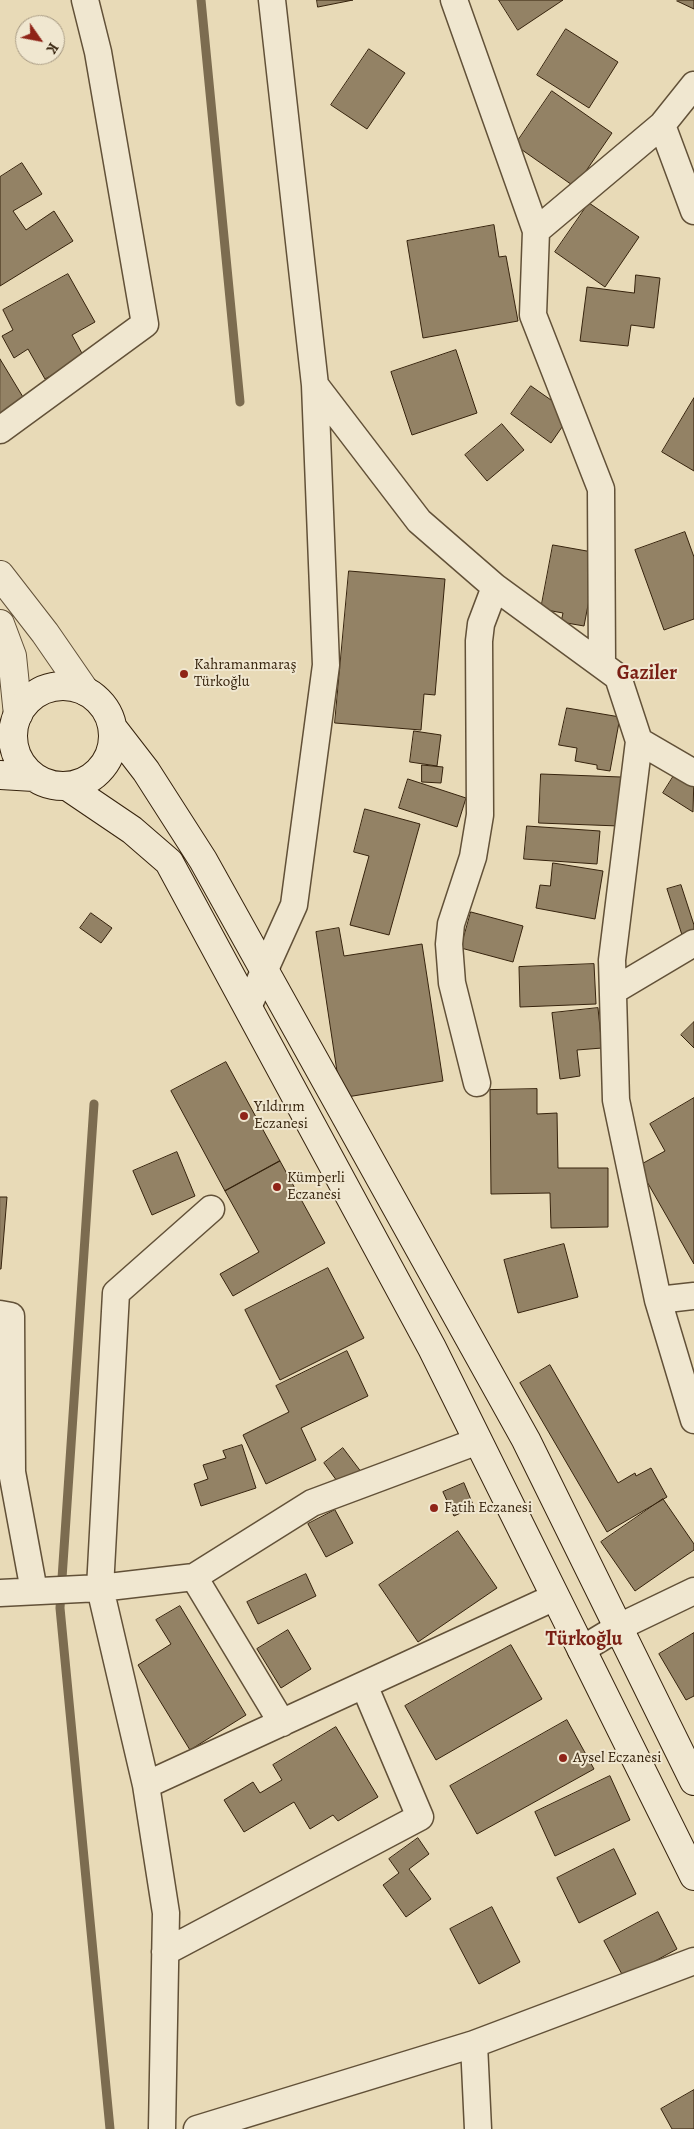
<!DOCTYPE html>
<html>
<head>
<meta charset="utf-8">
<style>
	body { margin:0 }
	#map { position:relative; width:694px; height:2129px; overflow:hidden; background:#e8dab7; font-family:Alegreya,serif }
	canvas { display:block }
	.north { position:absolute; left:15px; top:15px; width:50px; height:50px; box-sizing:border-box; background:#f0e7d0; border:1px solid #a69982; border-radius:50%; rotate:123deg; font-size:14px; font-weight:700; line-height:20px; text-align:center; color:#36230d }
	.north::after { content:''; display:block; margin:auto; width:18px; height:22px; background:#8f2418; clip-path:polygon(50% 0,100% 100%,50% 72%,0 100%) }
</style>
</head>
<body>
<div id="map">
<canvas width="694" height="2129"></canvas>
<div class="north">K</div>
</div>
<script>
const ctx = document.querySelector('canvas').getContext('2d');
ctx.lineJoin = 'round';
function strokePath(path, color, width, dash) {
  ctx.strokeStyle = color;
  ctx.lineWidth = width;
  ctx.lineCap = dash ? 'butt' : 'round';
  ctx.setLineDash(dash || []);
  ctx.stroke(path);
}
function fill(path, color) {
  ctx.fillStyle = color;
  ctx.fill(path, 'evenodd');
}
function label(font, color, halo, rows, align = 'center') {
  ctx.font = font + ' Alegreya,serif';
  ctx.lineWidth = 4;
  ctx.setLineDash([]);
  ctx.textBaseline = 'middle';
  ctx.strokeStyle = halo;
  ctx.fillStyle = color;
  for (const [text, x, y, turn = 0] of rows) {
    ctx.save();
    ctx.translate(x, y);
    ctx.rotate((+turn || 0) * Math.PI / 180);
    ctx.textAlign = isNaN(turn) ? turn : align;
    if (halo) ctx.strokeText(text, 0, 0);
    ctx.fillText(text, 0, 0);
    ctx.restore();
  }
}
const stream = new Path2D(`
	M201 0 240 402
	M94 1104 60 1608 110 2129`);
const building = new Path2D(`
	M317 0H353L318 7Z
	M499 0H563L518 30Z
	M678 0H694V9L677 1Z
	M566 29 618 62 589 108 537 75Z
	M369 49 405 73 367 129 331 105Z
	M552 91 612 133 575 187 515 145Z
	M22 163 42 194 13 211 26 230 54 211 73 241 0 286V177Z
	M589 203 639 237 605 287 555 252Z
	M494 225 499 257 506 256 518 321 423 338 407 241Z
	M68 274 95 322 72 335 84 357 45 379 28 349 14 358 2 336 13 330 3 310Z
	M636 275 660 278 654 328 631 325 628 346 580 341 587 287 634 293Z
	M456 350 477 413 412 435 391 372Z
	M0 359 26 402 0 418Z
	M531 386 571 414 551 443 511 414Z
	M694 398V471L662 452Z
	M502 424 524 450 487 481 465 455Z
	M685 532 694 557V619L664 630 635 550Z
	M553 545 598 553 584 626 561 622 563 613 541 609Z
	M349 571 445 579 435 695 424 694 421 730 335 723Z
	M567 708 620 717 610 771 597 769V765L575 761 577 748 559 745Z
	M414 731 441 735 437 766 410 762Z
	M422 765 443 767 441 783 422 782Z
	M680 766 694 775 693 812 663 793Z
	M541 774 621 777 619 826 539 823Z
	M408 779 466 798 457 827 399 808Z
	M365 809 420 824 389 935 350 925 369 856 354 852Z
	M527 826 600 831 597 864 524 859Z
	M553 863 603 871 595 919 536 908 540 885 550 886Z
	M681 885 694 925V934L683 938 667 889Z
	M471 912 523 926 513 962 461 948Z
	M91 913 112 928 101 943 80 928Z
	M339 928 344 956 422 944 443 1081 341 1098 316 932Z
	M594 964 596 1004 520 1007 519 967Z
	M598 1008 602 1048 577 1050 580 1076 560 1079 552 1013Z
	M694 1022V1048L681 1035Z
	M226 1062 280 1161 225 1191 171 1091Z
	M537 1089V1114L557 1113 558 1168H608V1227L551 1228 550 1193 491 1194 490 1090Z
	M694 1098V1264L638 1166 665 1151 650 1124Z
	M177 1152 195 1196 152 1215 133 1171Z
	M280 1161 325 1243 233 1296 220 1274 259 1252 225 1191Z
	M0 1197H7L1 1269H0Z
	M564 1244 578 1297 518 1313 504 1260Z
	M328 1268 364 1338 280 1380 245 1310Z
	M347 1351 368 1396 301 1428 316 1460 266 1484 243 1435 289 1412 276 1386Z
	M550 1365 618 1483 635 1473 636 1476 651 1468 667 1497 607 1532 520 1383Z
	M242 1445 256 1488 201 1506 194 1484 208 1479 203 1465 226 1458 223 1451Z
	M343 1448 362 1473 342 1488 324 1463Z
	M464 1483 474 1507 454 1516 443 1492Z
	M663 1499 694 1544V1550L635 1591 601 1542Z
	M335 1510 353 1543 326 1557 308 1524Z
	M458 1531 497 1588 418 1642 379 1585Z
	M306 1574 316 1596 258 1624 247 1602Z
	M180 1606 246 1715 190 1750 138 1665 171 1644 156 1620Z
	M288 1630 311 1669 281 1688 257 1649Z
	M694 1633V1696L686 1700 659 1654Z
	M511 1645 542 1699 436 1760 405 1706Z
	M567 1720 594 1769 477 1834 450 1786Z
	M336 1727 378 1797 338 1821 333 1815 310 1829 294 1802 244 1832 224 1800 253 1782 260 1793 282 1780 273 1765Z
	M610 1776 630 1820 555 1856 535 1812Z
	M418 1838 429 1854 409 1869 431 1899 406 1917 383 1885 399 1873 389 1859Z
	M614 1849 636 1894 579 1923 557 1878Z
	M492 1907 520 1962 479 1984 450 1929Z
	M658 1912 677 1949 624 1978 604 1941Z
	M694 2090V2129H672L661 2109Z`);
const minor = new Path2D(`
	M454 0 536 231
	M662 125 694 211
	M315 385 419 521 495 587 618 677 639 741 612 960 616 1100 658 1300 694 1420
	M0 430 145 324 98 52 85 0
	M602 664 601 489 533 315 536 231 662 125 694 85
	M639 741 694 773
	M613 991 694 943
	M248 1007 294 905 326 665 315 385 272 0
	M477 1083 452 983 449 944 451 924 473 857 480 815 479 641 481 624 495 587
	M658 1300 694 1296
	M0 1314 11 1316 12 1472 34 1591
	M194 1577 282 1723
	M0 1593 100 1588 194 1577 312 1503 478 1441
	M581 1650 619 1627 694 1591
	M146 1785 555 1597
	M165 1952 420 1817 364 1685
	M162 2129 166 1913 146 1785 100 1588 116 1293 211 1209
	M197 2129 474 2044
	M478 2129 474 2044 694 1961`);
const tertiary = new Path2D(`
	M0 575 45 633 85 691
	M0 624 12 656 18 715`);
const secondary = new Path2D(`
	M13 736a50 50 0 1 1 100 0a50 50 0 1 1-100 0Z
	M112 727 146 771 203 860 526 1440 694 1781
	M0 775 34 777
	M67 786 132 830 169 862 432 1348 694 1876`);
const markers = [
	[184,674,5,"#8f2418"],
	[244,1116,5,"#8f2418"],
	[277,1187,5,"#8f2418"],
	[434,1508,5,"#8f2418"],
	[563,1758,5,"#8f2418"]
];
const poiNames = [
	["Kahramanmaraş",194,665],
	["Türkoğlu",194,682],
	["Yıldırım",254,1107],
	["Eczanesi",254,1124],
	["Kümperli",287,1178],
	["Eczanesi",287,1195],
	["Fatih Eczanesi",444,1508],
	["Aysel Eczanesi",573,1758]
];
const districtNames = [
	["Gaziler",647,674],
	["Türkoğlu",584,1640]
];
strokePath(stream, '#7c6c50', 9);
fill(building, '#938265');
strokePath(building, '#36230d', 1);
strokePath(minor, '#625138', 29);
strokePath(tertiary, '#625138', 30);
strokePath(secondary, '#36230d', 30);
strokePath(minor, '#f0e7d0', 26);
strokePath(tertiary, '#f0e7d0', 28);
strokePath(secondary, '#f0e7d0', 28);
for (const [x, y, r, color] of markers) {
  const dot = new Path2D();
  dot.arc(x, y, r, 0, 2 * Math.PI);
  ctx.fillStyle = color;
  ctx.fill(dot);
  strokePath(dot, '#f0e7d0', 2);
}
label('15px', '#36230d', '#f0e7d0', poiNames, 'left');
label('bold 20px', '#7a1f14', '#f0e7d0', districtNames);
</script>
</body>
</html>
